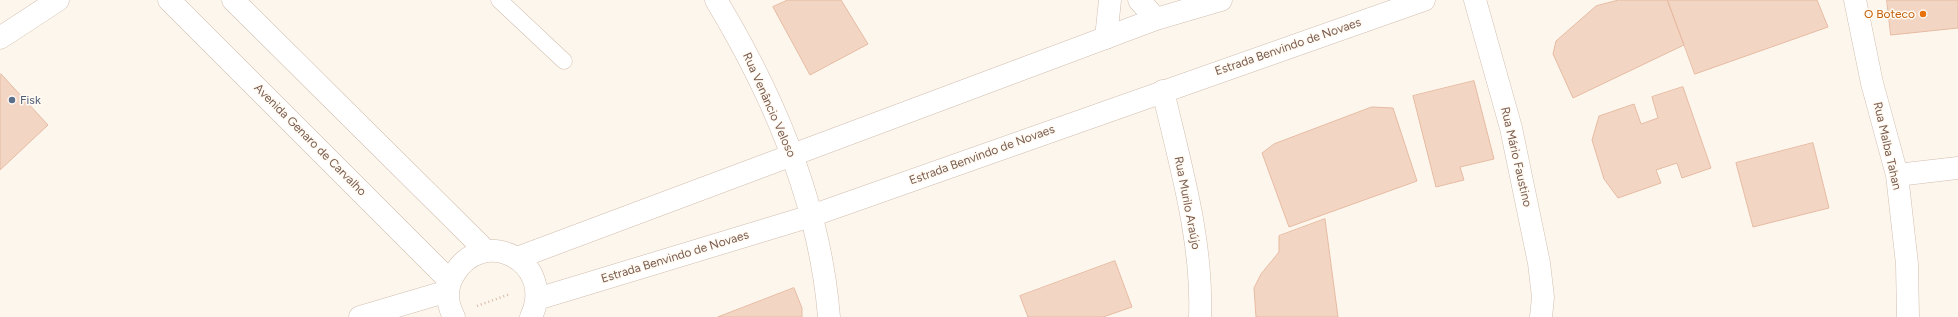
<!DOCTYPE html>
<html>
<head>
<meta charset="utf-8">
<style>
	body { margin:0 }
	canvas { display:block; background:#fdf6ec }
</style>
</head>
<body>
<canvas width="1958" height="317"></canvas>
<script>
const ctx = document.querySelector('canvas').getContext('2d');
ctx.lineJoin = 'round';
function fill(path, color) {
  ctx.fillStyle = color;
  ctx.fill(path, 'evenodd');
}
function strokePath(path, color, width, dash) {
  ctx.strokeStyle = color;
  ctx.lineWidth = width;
  ctx.lineCap = dash ? 'butt' : 'round';
  ctx.setLineDash(dash || []);
  ctx.stroke(path);
}
function label(font, color, halo, rows, align = 'center') {
  ctx.font = font + ' Figtree,sans-serif';
  ctx.lineWidth = 3;
  ctx.setLineDash([]);
  ctx.textBaseline = 'middle';
  ctx.strokeStyle = halo;
  ctx.fillStyle = color;
  for (const [text, x, y, turn = 0] of rows) {
    ctx.save();
    ctx.translate(x, y);
    ctx.rotate((+turn || 0) * Math.PI / 180);
    ctx.textAlign = isNaN(turn) ? turn : align;
    if (halo) ctx.strokeText(text, 0, 0);
    ctx.fillText(text, 0, 0);
    ctx.restore();
  }
}
const building = new Path2D(`
	M788 0H841L868 44 810 75 773 7Z
	M1619 0H1667L1684 45 1573 98 1553 54 1556 41 1596 6Z
	M1668 0H1817L1828 27 1695 74Z
	M1887 0H1958V28L1891 35Z
	M1 74 48 125 0 170V75Z
	M1474 81 1494 159 1460 167 1464 180 1436 187 1413 96Z
	M1683 87 1711 168 1682 178 1677 163 1656 170 1661 183 1618 198 1604 179 1592 140 1599 116 1634 104 1641 124 1658 118 1652 97Z
	M1372 107 1393 108 1417 181 1289 227 1262 153 1274 144Z
	M1813 143 1829 208 1753 227 1736 163Z
	M1325 219 1338 317H1256L1254 288 1261 274 1279 252V236Z
	M1115 261 1132 307 1103 317H1028L1020 296Z
	M794 288 802 308V317H718Z`);
const path = new Path2D(`
	M477 306 510 294`);
const service = new Path2D(`
	M499 0 564 61`);
const minor = new Path2D(`
	M716 0C774 96 820 204 829 317
	M1139 0 1156 19
	M1475 0 1511 128 1539 263 1543 297 1541 317
	M1855 0 1872 83 1897 175 1907 264 1908 317
	M0 38 58 0
	M1106 38 1110 0
	M1163 91C1180 164 1203 241 1200 317
	M1897 175 1958 168
	M360 317 448 291`);
const tertiary = new Path2D(`
	M169 0 450 281
	M233 0 486 251
	M517 258 1156 19 1221 0
	M537 299 811 216 1424 0
	M454 317C447 304 446 289 453 276 482 223 557 262 531 317`);
const markers = [
	[1923,14,4,"#e8710a"],
	[12,100,4,"#5c6f8a"]
];
const foodNames = [
	["O Boteco",1915,14]
];
const streetNames = [
	["Estrada Benvindo de Novaes",1288,47,-19],
	["Rua Venâncio Veloso",769,105,66],
	["Avenida Genaro de Carvalho",310,140,45],
	["Rua Malba Tahan",1887,146,77],
	["Estrada Benvindo de Novaes",982,155,-20],
	["Rua Mário Faustino",1516,157,77],
	["Rua Murilo Araújo",1187,203,79],
	["Estrada Benvindo de Novaes",675,257,-17]
];
const serviceNames = [
	["Fisk",20,100]
];
fill(building, '#f3d5c3');
strokePath(building, '#e6bba3', 1);
strokePath(service, '#d1beb0', 17);
strokePath(minor, '#d1beb0', 23);
strokePath(tertiary, '#d1beb0', 23);
strokePath(path, '#d9b8a5', 2.5, [1, 3]);
strokePath(service, '#fff', 16);
strokePath(minor, '#fff', 22);
strokePath(tertiary, '#fff', 22);
for (const [x, y, r, color] of markers) {
  const dot = new Path2D();
  dot.arc(x, y, r, 0, 2 * Math.PI);
  ctx.fillStyle = color;
  ctx.fill(dot);
  strokePath(dot, '#fffaf3', 1.5);
}
label('12px', '#c56008', '#fffaf3', foodNames, 'right');
label('12px', '#7a5c4d', '#fffaf3', streetNames);
label('12px', '#4e5e75', '#fffaf3', serviceNames, 'left');
</script>
</body>
</html>
